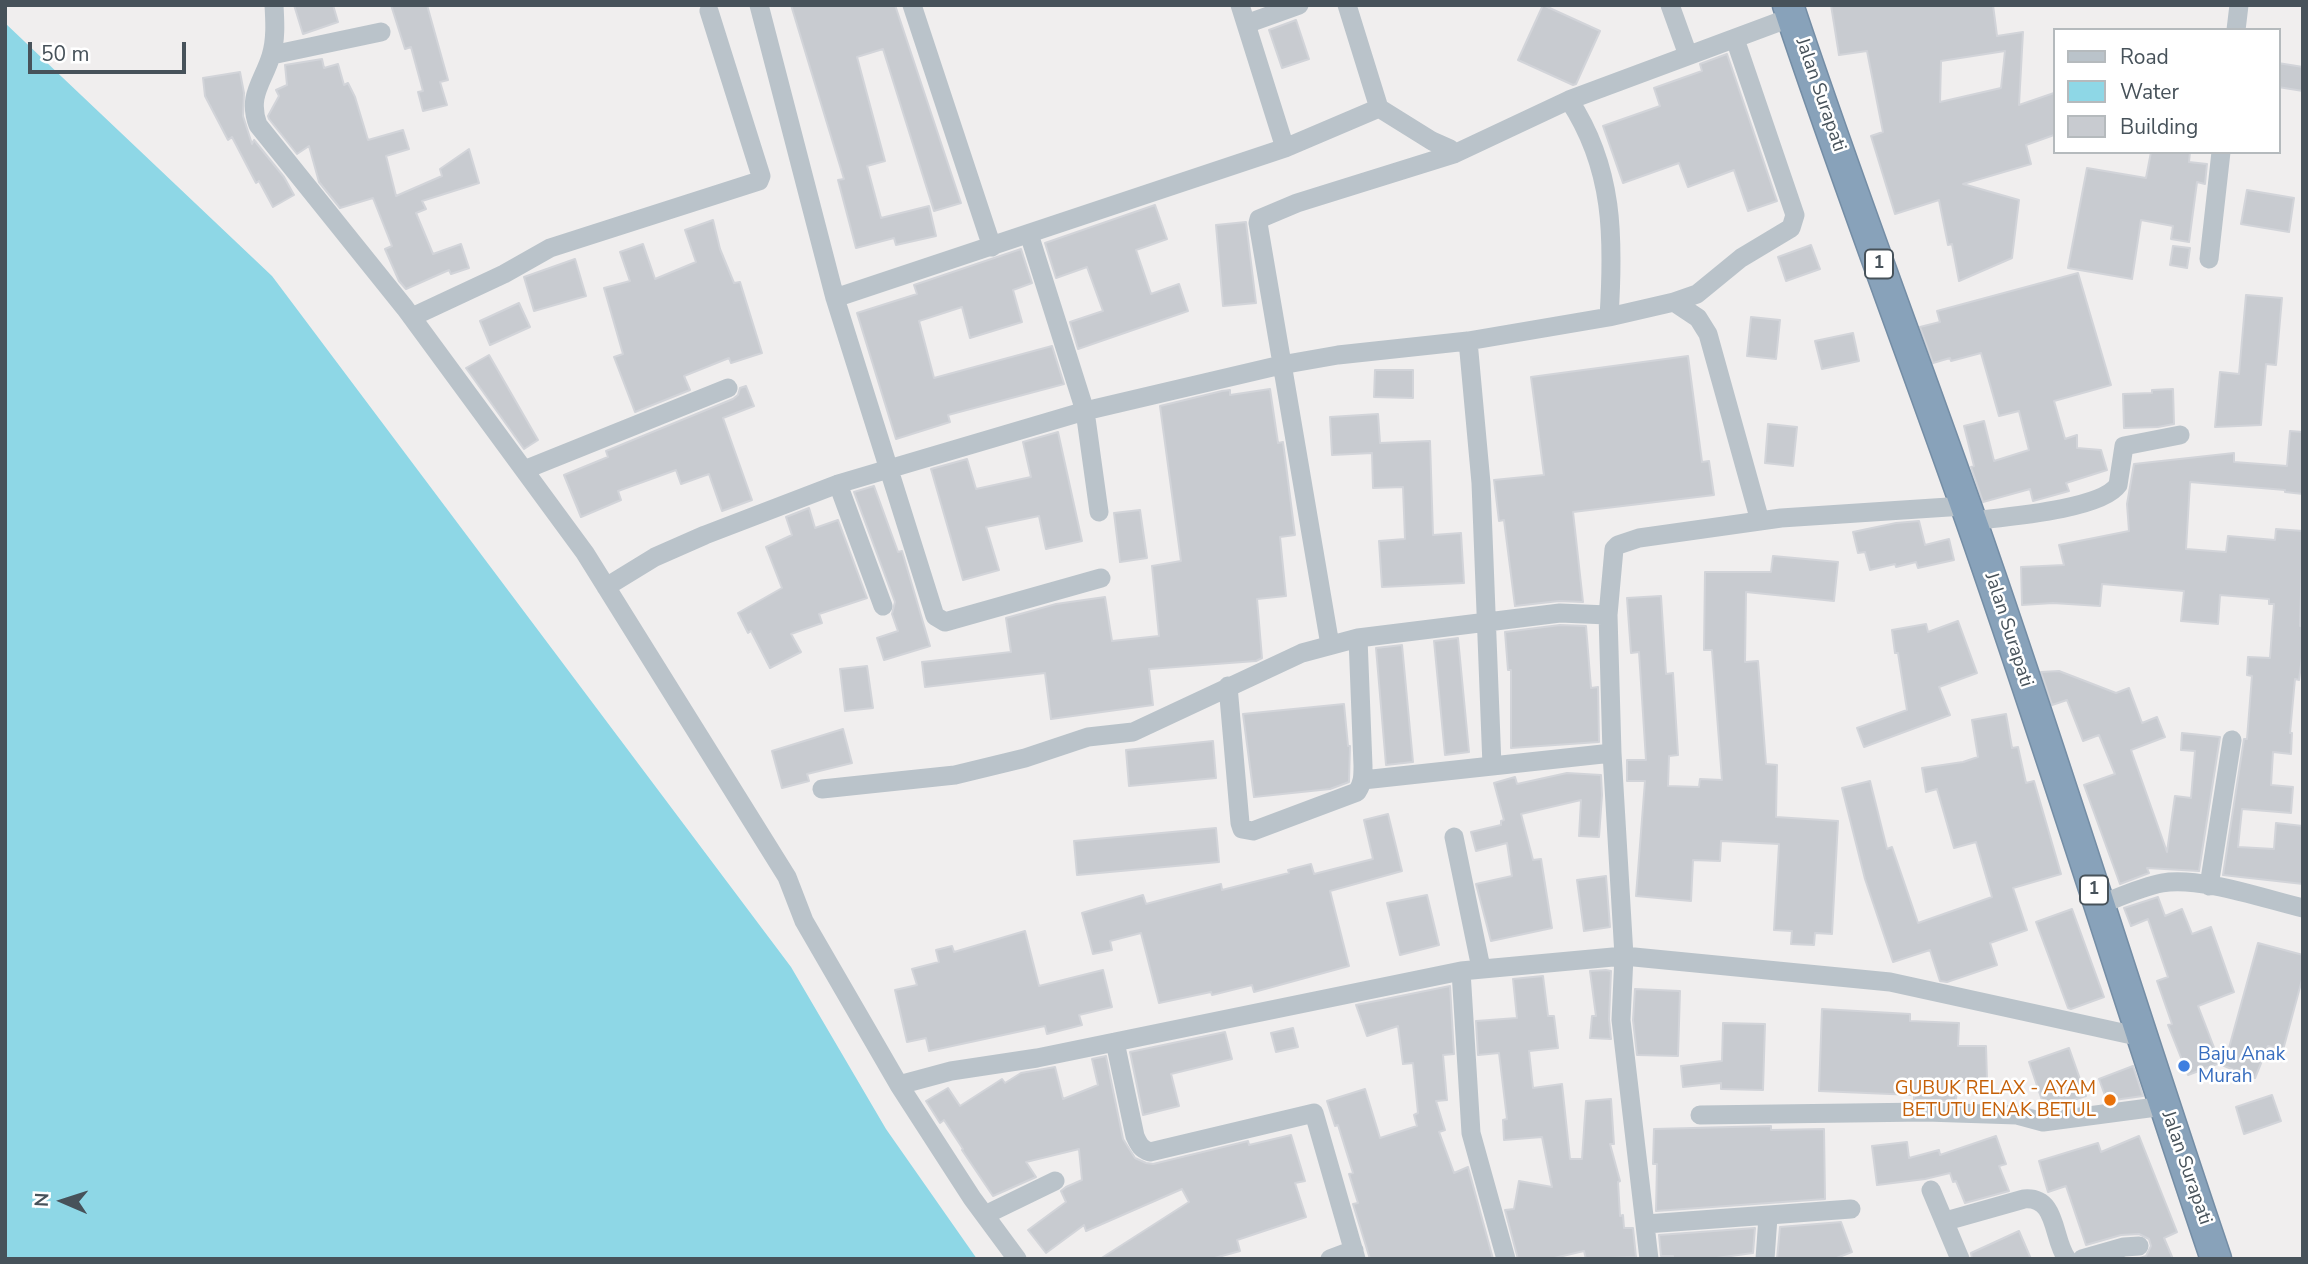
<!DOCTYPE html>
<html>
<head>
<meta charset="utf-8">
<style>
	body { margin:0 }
	#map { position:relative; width:2308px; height:1264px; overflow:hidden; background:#f0eeee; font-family:"Nunito Sans",sans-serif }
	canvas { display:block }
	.frame { position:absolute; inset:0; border:7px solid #47525a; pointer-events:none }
	.legend { position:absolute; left:2053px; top:28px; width:228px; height:126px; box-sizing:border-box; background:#fff; border:2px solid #b5babd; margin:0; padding:9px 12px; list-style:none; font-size:21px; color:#47525a }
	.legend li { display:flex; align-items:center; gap:14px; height:35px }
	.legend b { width:35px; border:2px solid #b5babd }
	.north { position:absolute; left:28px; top:1166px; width:70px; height:70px; -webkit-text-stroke:5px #fff; paint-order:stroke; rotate:273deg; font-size:19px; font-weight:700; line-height:28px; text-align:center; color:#47525a }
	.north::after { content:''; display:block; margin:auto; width:24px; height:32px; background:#47525a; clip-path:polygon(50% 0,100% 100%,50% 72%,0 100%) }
	.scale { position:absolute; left:28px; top:42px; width:158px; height:32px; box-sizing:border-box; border:4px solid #47525a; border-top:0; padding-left:9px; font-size:21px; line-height:24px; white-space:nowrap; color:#47525a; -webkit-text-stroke:5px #fff; paint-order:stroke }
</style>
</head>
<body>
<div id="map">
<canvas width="2308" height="1264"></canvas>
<div class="frame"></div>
<ul class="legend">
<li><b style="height:9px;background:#bac3ca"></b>Road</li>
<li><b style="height:19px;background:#8ed7e6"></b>Water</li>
<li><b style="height:19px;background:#c8cbd0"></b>Building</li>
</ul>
<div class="north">N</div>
<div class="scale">50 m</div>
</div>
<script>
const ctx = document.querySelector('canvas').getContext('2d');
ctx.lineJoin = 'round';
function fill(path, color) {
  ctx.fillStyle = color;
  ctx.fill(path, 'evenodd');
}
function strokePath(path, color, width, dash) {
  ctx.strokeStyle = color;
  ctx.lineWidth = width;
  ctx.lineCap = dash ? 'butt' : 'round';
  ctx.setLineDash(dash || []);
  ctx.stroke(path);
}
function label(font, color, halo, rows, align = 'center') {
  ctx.font = font + ' "Nunito Sans",sans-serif';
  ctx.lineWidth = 5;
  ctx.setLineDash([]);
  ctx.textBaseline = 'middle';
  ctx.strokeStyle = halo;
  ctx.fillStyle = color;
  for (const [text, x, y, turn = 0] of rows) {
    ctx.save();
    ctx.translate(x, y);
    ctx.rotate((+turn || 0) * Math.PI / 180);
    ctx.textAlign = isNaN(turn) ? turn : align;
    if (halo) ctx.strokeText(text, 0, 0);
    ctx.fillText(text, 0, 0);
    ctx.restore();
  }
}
const water = new Path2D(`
	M5 23 272 276 791 967 886 1129 977 1259H5Z`);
const building = new Path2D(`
	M294 5H333L338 22 303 34Z
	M391 5H427L448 80 440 82 447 105 423 111 418 92 423 91 411 47 405 49Z
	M791 5H895L961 203 934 211 883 49 857 57 885 161 867 166 881 218 929 206 936 236 896 245 894 238 856 248 838 180 844 179Z
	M1543 5 1600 31 1576 84 1573 85 1518 60Z
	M1831 5H1993L1997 36 2023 32 2019 105 2054 93V135L2026 145 2031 164 1963 184 2019 200 2012 258 1959 281 1952 244 1948 245 1939 200 1895 214 1871 136 1883 132 1867 51 1839 55ZM2005 51 2001 88 1940 102 1941 61Z
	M1296 20 1309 59 1282 68 1269 30Z
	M1727 54 1777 201 1748 211 1734 170 1688 187 1679 163 1623 183 1603 126 1660 106 1654 88 1702 71 1700 64Z
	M322 59 324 68 338 64 344 85 348 83 355 97 368 140 403 130 409 149 386 156 396 196 442 176 440 169 469 149 479 183 422 201 426 209 416 213 433 254 461 244 469 268 451 274 449 270 406 289 399 281 385 249 392 246 373 198 340 208 319 182 309 146 297 154 269 119 268 116 279 96 276 90 287 85 285 65Z
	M2278 63 2303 67V91L2278 87Z
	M240 72 244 93 243 116 252 144 254 140 284 177 294 195 273 207 259 181 256 183 232 137 228 140 205 96 203 78Z
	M2151 152H2190L2189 162 2207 164 2205 184 2197 182 2189 242 2171 239 2173 226 2141 220 2132 279 2068 268 2087 168 2146 178Z
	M2247 190 2294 198 2289 232 2241 224Z
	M1155 205 1167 239 1136 250 1151 294 1179 284 1188 311 1078 349 1070 322 1103 311 1087 267 1056 278 1045 243Z
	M713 220 720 249 734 283 740 282 762 353 731 363 729 358 684 376 690 390 635 412 614 357 623 354 604 288 630 281 620 252 643 244 655 279 696 262 685 230Z
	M1246 222 1256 303 1223 306 1216 225Z
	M1811 245 1820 269 1786 281 1778 257Z
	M2173 246 2190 248 2187 268 2170 265Z
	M1021 249 1032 283 1013 290 1022 322 970 338 962 307 919 321 934 378 1052 346 1064 384 948 415 950 422 896 439 857 313 917 294 914 285Z
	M575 259 586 296 534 311 524 277Z
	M2078 273 2111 385 2054 401 2065 439 2077 435V448L2101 450 2107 470 2066 483 2069 491 2033 501 2030 489 1983 502 1971 467 1974 466 1964 426 1984 421 1994 461 2029 450 2019 411 1999 416 1981 353 1951 361 1950 358 1933 363 1920 327 1940 322 1937 311Z
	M2246 295 2282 298 2276 365 2266 364 2261 425 2215 427 2220 372 2239 374Z
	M519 303 530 327 490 345 480 321Z
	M1751 317 1780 320 1776 359 1747 356Z
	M1853 333 1859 361 1822 369 1815 341Z
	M489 355 538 440 524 449 466 368Z
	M1688 356 1702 462 1709 461 1714 495 1573 512 1583 602 1559 601 1515 606 1504 520 1499 521 1494 480 1544 475 1531 377Z
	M1375 370H1413V398L1374 397Z
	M746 386 754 406 723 418 752 500 722 511 709 474 681 484 676 470 618 491 621 500 581 517 564 475 608 457 606 451 733 399 738 395 740 388Z
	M1270 389 1278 443 1283 442 1295 535 1280 537 1286 596 1257 599 1262 658 1256 661 1149 669 1153 705 1051 719 1045 673 925 687 922 662 1011 652 1006 618 1056 604 1105 597 1112 641 1159 636 1152 566 1181 561 1160 406 1222 391 1230 390V395Z
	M2173 389 2174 424 2158 427 2124 428 2123 394 2152 393V390Z
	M1378 414 1380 443 1430 441 1433 535 1461 533 1464 583 1382 587 1379 541 1405 539 1403 487 1373 488 1372 453 1332 455 1330 417Z
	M1768 424 1797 427 1793 466 1765 463Z
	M2290 431 2303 432V494L2285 492V490L2190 482 2186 549 2226 552 2228 536 2275 540 2276 529 2303 531 2300 626H2303V650L2299 680 2295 679 2290 733H2292L2291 754 2273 752 2271 785 2293 787 2291 813 2242 809 2238 847 2274 849 2276 823 2303 826V884L2223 875 2244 739H2247L2252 676 2247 675 2248 657 2270 658 2274 604H2269V599L2220 595 2218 624 2181 621 2184 591 2102 584 2100 606 2053 603 2022 605 2021 567 2064 565 2059 545 2129 531 2127 504 2134 464 2234 453V462L2287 466Z
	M1058 432 1082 541 1046 549 1039 516 986 527 999 570 963 580 931 469 967 459 976 489 1031 477 1023 442Z
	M874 486 898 552 902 551 930 646 884 660 877 638 898 631 892 614 895 602 854 492Z
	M809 508 815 528 838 520 867 598 819 614 822 623 791 634 801 652 770 668 751 631 748 633 738 613 782 588 766 547 792 535 786 517Z
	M1140 510 1147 558 1120 562 1114 513Z
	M1919 521 1925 545 1949 539 1954 560 1918 568 1916 562 1896 567 1895 564 1870 570 1865 552 1858 553 1853 532 1896 523Z
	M1773 556 1838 562 1834 601 1746 592 1745 662 1758 661 1766 764 1777 765 1776 817 1838 821 1832 934 1815 933 1814 945 1791 944 1792 931 1774 930 1779 844 1721 841 1720 861 1693 860 1691 901 1636 896 1645 781H1627V760H1646L1639 652 1631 653 1627 598 1661 596 1666 674 1673 673 1678 755 1669 756 1668 786 1699 787 1700 779 1722 780 1712 650H1704L1705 572H1771Z
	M1958 621 1977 673 1939 687 1950 715 1864 747 1857 728 1907 710 1898 653H1895L1892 630 1926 624 1928 632Z
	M1560 625 1586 626 1591 688 1598 687 1599 742 1511 748V670H1508L1505 632Z
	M1458 638 1469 752 1445 755 1434 641Z
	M1402 645 1413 762 1386 765 1376 648Z
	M867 666 873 708 845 711 840 669Z
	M2059 671 2116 693 2129 688 2142 723 2157 717 2165 737 2131 750 2167 852 2175 796 2191 798 2195 751 2181 750 2182 733 2220 737 2199 871 2147 868 2149 873 2120 884 2084 785 2115 774 2099 735 2083 741 2067 700 2052 705 2041 672Z
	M1344 704 1348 746H1350L1349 782 1330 789 1254 797 1243 714Z
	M2006 714 2012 748 2018 747 2026 783 2034 781 2061 874 2013 888 2027 930 1990 943 1997 965 1947 982 1940 981 1930 950 1893 962 1865 879 1842 788 1870 781 1887 849 1892 847 1918 923 1992 897 1976 842 1954 848 1937 789 1926 792 1922 768 1963 762 1978 757 1972 720Z
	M843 729 852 763 807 774 809 781 782 788 772 751Z
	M1213 741 1216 778 1129 786 1126 750Z
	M1567 773 1601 775 1602 795 1599 837 1579 836 1581 800 1521 814 1533 860 1541 859 1552 928 1491 941 1476 884 1512 876 1507 843 1476 851 1471 832 1501 825V821L1504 820 1494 783 1515 777 1517 784Z
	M1388 814 1402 871 1330 891 1349 966 1254 992 1252 985 1212 995 1211 992 1159 1003 1141 933 1110 941 1112 950 1093 954 1082 913 1143 895 1146 904 1221 884 1222 890 1289 873 1288 870 1311 864 1314 874 1373 859 1364 820Z
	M1216 828 1219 862 1077 875 1074 841Z
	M1606 876 1610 927 1584 931 1577 880Z
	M1427 895 1439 945 1400 955 1387 903Z
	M2158 897 2165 916 2182 909 2192 934 2211 927 2234 992 2198 1006 2220 1063 2188 1075 2168 1025 2172 1024 2157 981 2168 977 2148 919 2131 926 2124 908Z
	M2072 909 2104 997 2071 1009 2068 1008 2036 922Z
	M1025 931 1039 986 1103 970 1112 1007 1079 1015 1082 1025 1047 1034 1045 1026 929 1051 926 1038 907 1042 895 990 917 985 912 969 939 962 936 950 952 946 954 952Z
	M2258 943 2303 955V976L2283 1050 2268 1046 2255 1078 2224 1066Z
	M1606 970 1611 971 1609 1019 1611 1039 1590 1038 1592 1016H1596L1590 971Z
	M1543 976 1548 1016H1554L1558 1048 1529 1051 1533 1088 1562 1084 1570 1159H1582L1586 1101 1611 1099 1614 1144H1610L1620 1181 1618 1182 1620 1216 1623 1215 1624 1228H1633L1636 1257 1586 1259 1584 1251 1550 1259H1518L1505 1210 1514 1209 1519 1181 1552 1187 1542 1137 1504 1140 1503 1120 1507 1119 1499 1053 1478 1055 1476 1021 1517 1018 1513 979Z
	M1450 986 1454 1054 1443 1055 1447 1100 1436 1101 1445 1130 1439 1132 1454 1173 1468 1167 1493 1259H1370L1353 1204 1358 1203 1349 1174 1353 1173 1338 1125 1335 1126 1327 1101 1365 1089 1380 1138 1417 1126 1414 1115 1418 1113 1413 1063 1403 1064 1398 1026 1367 1036 1356 1005Z
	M1635 989 1680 991 1678 1056 1637 1055 1633 1020Z
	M1822 1009 1910 1014V1021L1959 1023 1958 1046H1986L1987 1080 1957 1082 1956 1101 1914 1100V1095L1819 1091Z
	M1723 1023 1765 1024 1763 1090 1721 1089V1083L1683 1087 1681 1066 1722 1061Z
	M1293 1028 1298 1047 1276 1052 1271 1033Z
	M1225 1032 1232 1059 1171 1074 1179 1106 1143 1115 1130 1052Z
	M2069 1048 2086 1096 2045 1109 2029 1062Z
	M1106 1056 1123 1139 1135 1158 1146 1163 1153 1164 1248 1141 1249 1145 1291 1135 1305 1181 1295 1183 1306 1217 1237 1240 1240 1251 1211 1259H1100L1189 1202 1182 1189 1086 1231 1084 1225 1046 1253 1028 1230 1066 1202 1061 1191 1066 1187 1082 1180 1079 1149 1026 1162 1036 1177 993 1196 962 1150 963 1149 944 1120 940 1123 926 1101 948 1088 960 1106 1002 1079 1005 1083 1021 1073 1055 1067 1063 1099 1098 1085 1092 1059Z
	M2133 1066 2143 1096 2107 1101 2099 1079Z
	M2272 1095 2281 1121 2244 1134 2236 1107Z
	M1771 1126V1130L1824 1129 1825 1199 1656 1211 1657 1164H1653L1654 1129Z
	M1996 1136 2006 1164 1999 1166 2009 1191 1965 1203 1956 1181 1953 1182 1950 1173 1925 1179 1877 1185 1872 1146 1907 1142 1909 1158 1939 1150 1940 1155Z
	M2139 1136 2177 1232 2164 1238 2173 1259H2137L2146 1256 2151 1246 2149 1239 2139 1234 2121 1235 2086 1245 2066 1186 2048 1192 2039 1161 2098 1143 2101 1152Z
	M1841 1222 1852 1252 1834 1259H1777L1780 1227Z
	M1755 1228 1753 1253 1709 1259H1673V1256H1661L1659 1235Z
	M2019 1231 2031 1259H1972L1971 1253Z`);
const minor = new Path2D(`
	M274 5C275 22 276 40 271 56 263 82 247 96 258 125L405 308 585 553 787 877 804 921 899 1085 951 1071 1037 1058 1461 971 1624 956 1890 982 2141 1037
	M759 5 835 298 935 616 945 622 1101 578
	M912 5 992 247
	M1240 5 1285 148
	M1347 5 1379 108 1432 141 1450 149 1454 154
	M1670 5 1688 55
	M1246 24 1299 5
	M2236 30 2239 5
	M272 55 381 32
	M1569 100C1614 168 1614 238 1609 317
	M1029 234 1085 411 1099 512
	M2209 259 2221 152
	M835 298 1285 148 1379 108
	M1674 302 1698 318 1708 334 1760 521
	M412 317 504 274 550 248 759 181 761 176 709 11
	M1468 341 1481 483 1492 766
	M524 470 728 388
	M838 484 883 606
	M1971 521C2002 517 2101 510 2118 485L2124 446 2180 435
	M606 587 655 557 705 535 838 484 1085 411 1281 365 1338 355 1468 341 1609 317 1674 302 1697 294 1741 258 1791 228 1795 215 1735 39
	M1330 645 1258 223 1259 219 1297 203 1454 154 1569 100 1792 17
	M1228 686 1240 823 1242 829 1253 831 1357 792C1363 783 1363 776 1363 766L1358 638
	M1363 780 1612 753
	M822 789 955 775 1025 758 1088 737 1133 732 1302 653 1358 638 1560 613 1608 615
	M1454 837 1481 968
	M2209 886 2232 740
	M2099 905C2120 897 2141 887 2162 883 2199 876 2265 899 2303 908
	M1461 971 1471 1133 1506 1259
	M1115 1042 1135 1136C1139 1145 1141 1149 1150 1152L1314 1113 1356 1259
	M899 1085 972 1198 1017 1259
	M1700 1115 1926 1112 2017 1115 2043 1122 2164 1106
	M1931 1190 1960 1259
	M985 1215 1055 1181
	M1946 1221 2024 1199C2058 1196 2052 1239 2067 1259
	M1646 1224 1851 1209
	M1330 1259 1354 1250
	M1649 1259 1621 1020 1624 956 1612 753 1608 615 1614 549 1618 545 1639 538 1781 518 1964 506
	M1765 1259 1768 1217
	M2082 1259 2124 1247 2139 1246`);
const highway = new Path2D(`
	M1788 5C1846 180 1912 352 1973 526 2058 769 2133 1015 2216 1259`);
const markers = [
	[2184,1066,7,"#3f7fe0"],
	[2110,1100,7,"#e8710a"]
];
const shields = [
	[1879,264,28],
	[2094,890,28]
];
const shieldNames = [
	["1",1879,264],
	["1",2094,890]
];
const streetNames = [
	["Jalan Surapati",1820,95,71],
	["Jalan Surapati",2008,630,72],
	["Jalan Surapati",2186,1168,71]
];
const shopNames = [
	["Baju Anak",2198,1055],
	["Murah",2198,1077]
];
const foodNames = [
	["GUBUK RELAX - AYAM",2096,1089],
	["BETUTU ENAK BETUL",2096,1111]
];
fill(water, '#8ed7e6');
fill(building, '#c8cbd0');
strokePath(building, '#d2d4d9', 2);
strokePath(highway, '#748da5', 33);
strokePath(minor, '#bac3ca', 19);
strokePath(highway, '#88a2ba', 30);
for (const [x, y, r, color] of markers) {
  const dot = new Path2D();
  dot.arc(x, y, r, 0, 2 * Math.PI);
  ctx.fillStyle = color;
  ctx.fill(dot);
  strokePath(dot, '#fff', 2.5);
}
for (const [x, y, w] of shields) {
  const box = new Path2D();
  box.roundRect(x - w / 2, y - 14.5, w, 29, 5);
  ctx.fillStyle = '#fff';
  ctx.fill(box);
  strokePath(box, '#47525a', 2);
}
label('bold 18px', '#47525a', null, shieldNames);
label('19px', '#47525a', '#fff', streetNames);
label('19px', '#366cbe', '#fff', shopNames, 'left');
label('19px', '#c56008', '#fff', foodNames, 'right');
</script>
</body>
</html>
